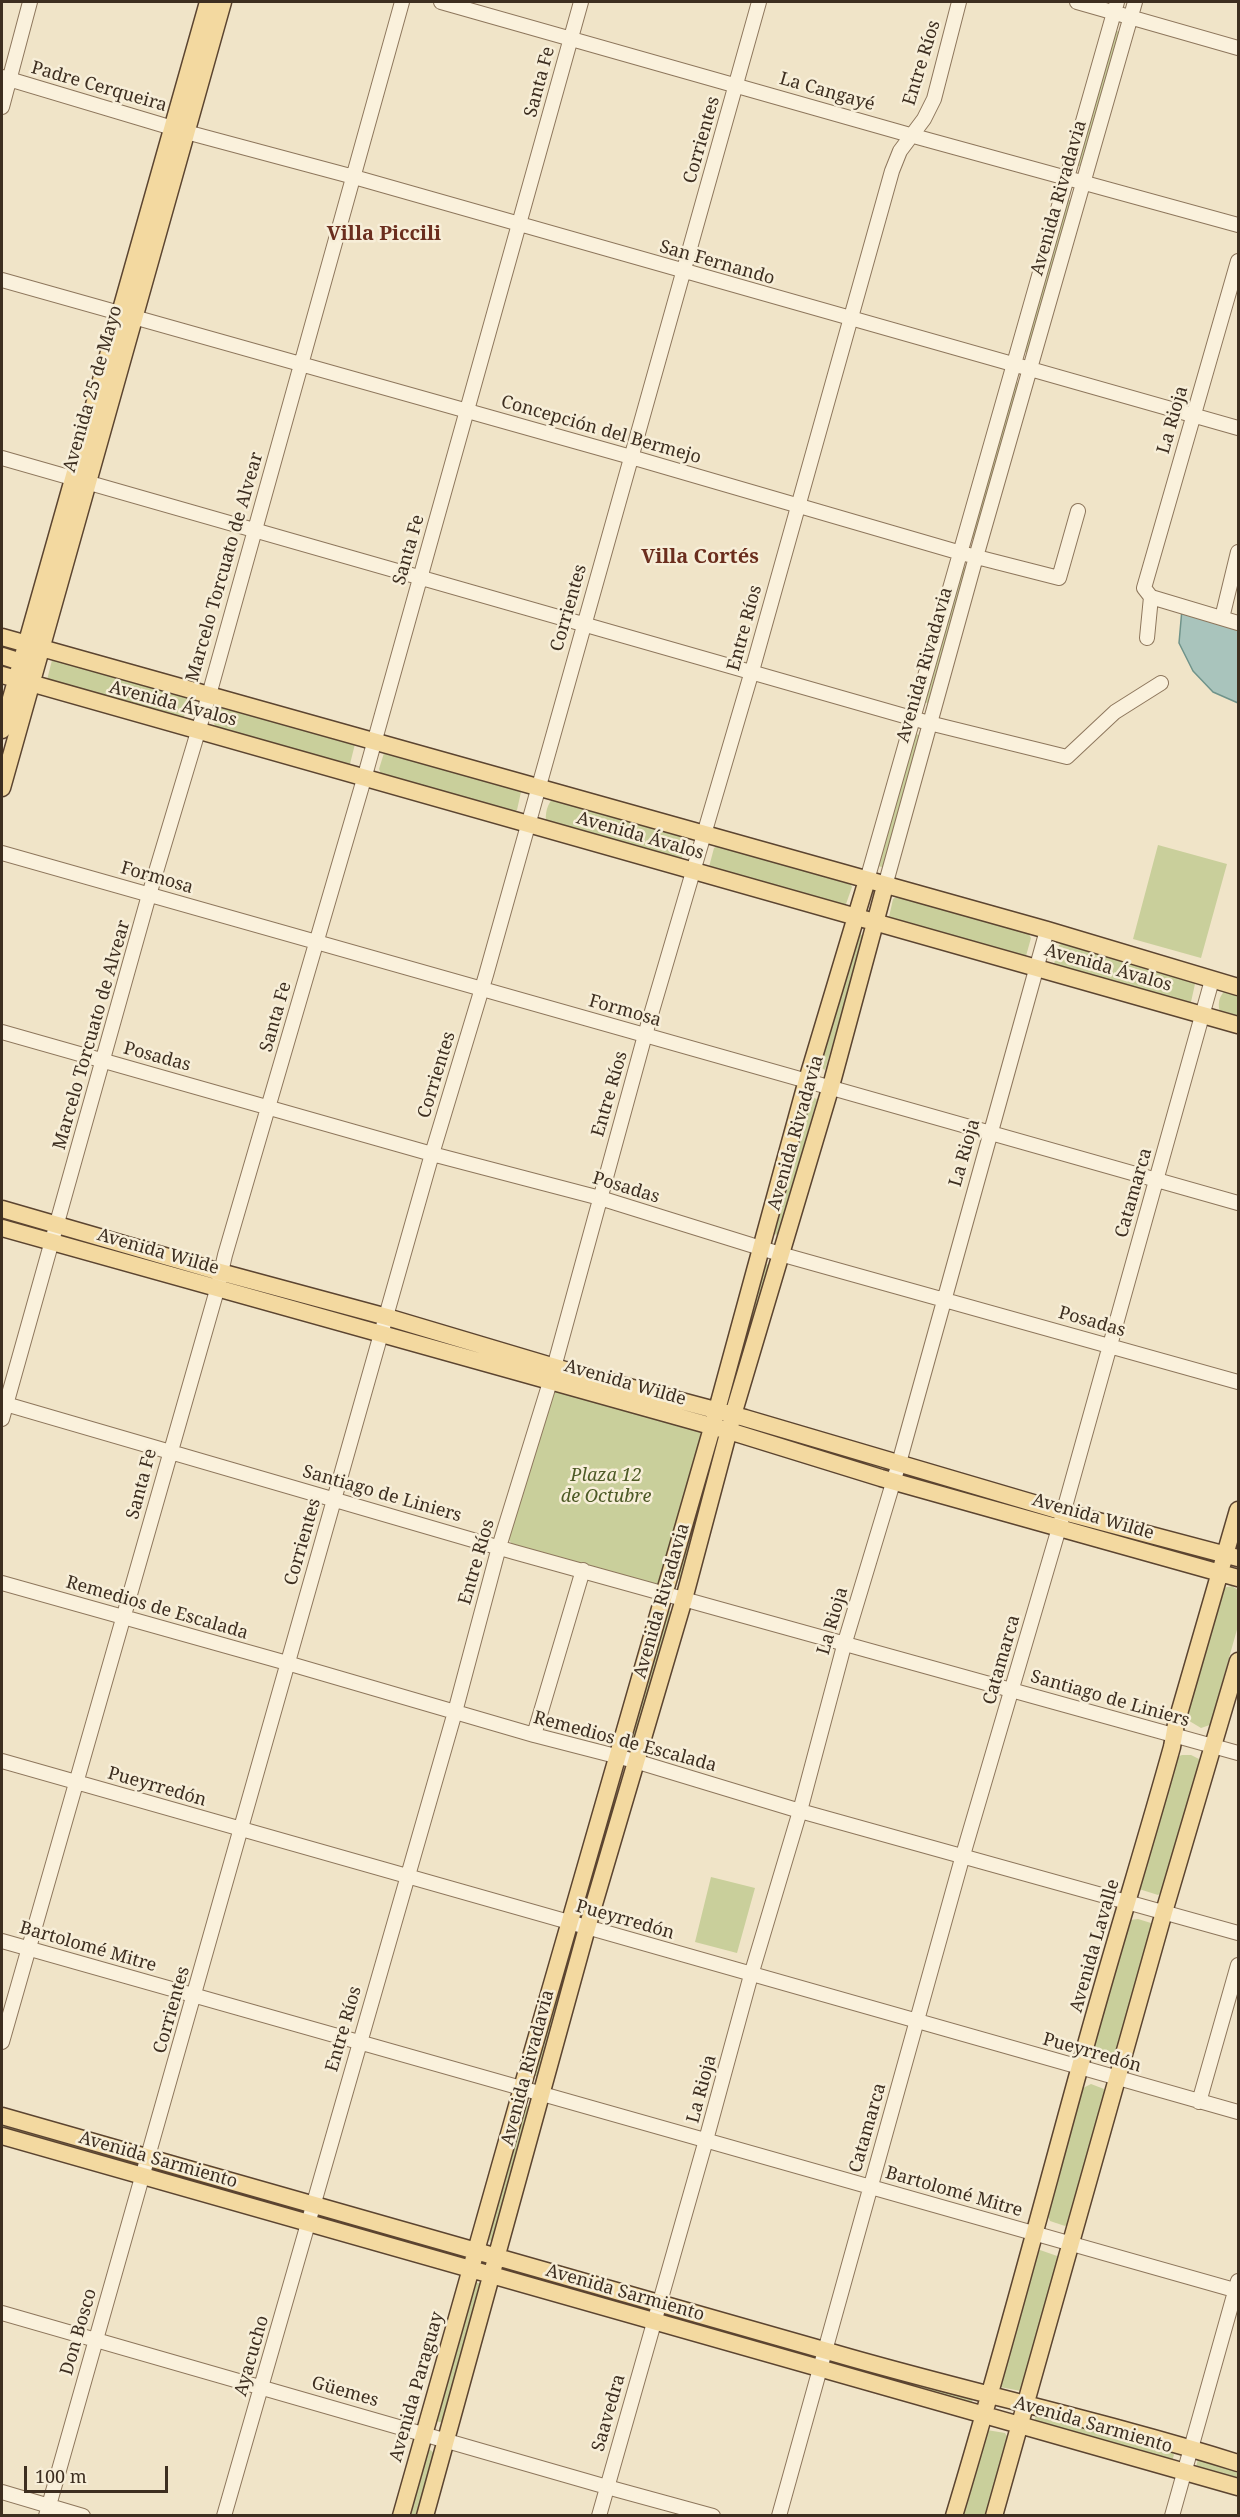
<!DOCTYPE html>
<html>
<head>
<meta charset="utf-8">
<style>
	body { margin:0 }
	#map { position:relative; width:1240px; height:2517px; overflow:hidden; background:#f0e4c8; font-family:"Noto Serif",serif }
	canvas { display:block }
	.frame { position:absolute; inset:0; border:3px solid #3d2e20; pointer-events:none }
	.scale { position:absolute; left:24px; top:2466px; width:144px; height:27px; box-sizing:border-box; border:3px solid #3d2e20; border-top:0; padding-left:8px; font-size:18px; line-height:21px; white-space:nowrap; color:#3d2e20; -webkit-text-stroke:4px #f7eed8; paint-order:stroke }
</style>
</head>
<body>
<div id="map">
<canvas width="1240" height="2517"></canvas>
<div class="frame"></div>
<div class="scale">100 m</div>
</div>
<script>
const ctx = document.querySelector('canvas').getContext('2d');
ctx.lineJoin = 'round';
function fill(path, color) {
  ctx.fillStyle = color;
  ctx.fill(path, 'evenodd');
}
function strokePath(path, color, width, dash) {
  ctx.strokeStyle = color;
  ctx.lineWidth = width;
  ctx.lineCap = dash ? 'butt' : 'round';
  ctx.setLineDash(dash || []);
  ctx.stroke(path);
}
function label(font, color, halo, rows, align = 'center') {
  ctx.font = font + ' "Noto Serif",serif';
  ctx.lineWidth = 5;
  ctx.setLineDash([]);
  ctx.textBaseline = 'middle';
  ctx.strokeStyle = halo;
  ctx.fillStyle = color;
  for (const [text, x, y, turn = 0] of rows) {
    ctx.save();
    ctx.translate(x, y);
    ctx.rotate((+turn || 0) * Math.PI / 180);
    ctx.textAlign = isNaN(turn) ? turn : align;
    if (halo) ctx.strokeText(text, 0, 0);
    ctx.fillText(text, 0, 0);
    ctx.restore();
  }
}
const green = new Path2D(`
	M1114 30 1120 32 1081 166H1076Z
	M1065 199 1073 201 1028 353 1022 351Z
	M1014 381 1021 384 974 540 970 537Z
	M963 567 967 568 931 704 924 702Z
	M59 657 186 693 189 698 184 717 178 720 47 680 52 660Z
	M218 706 355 744 350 764 342 768 217 731 214 723Z
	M914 733 921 736 885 868 875 865Z
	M390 749 516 785 521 792 517 810 510 814 383 779 379 769 384 753Z
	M554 797 682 834 687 838 681 860 546 824C545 813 547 804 554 797Z
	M720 844 849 880 852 887 846 904 841 908 709 867 714 848Z
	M1158 845 1227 864 1201 958 1133 939Z
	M900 895 1027 930 1031 938 1026 956 1018 959 894 924 889 917 893 899Z
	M860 933 864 938 825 1070 820 1067 856 935Z
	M1066 941 1190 978 1195 984 1191 1002 1184 1006 1056 968 1054 964 1059 945Z
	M1228 988 1238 991V1021L1221 1016C1217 1004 1218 996 1228 988Z
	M811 1097 817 1099 779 1235 773 1234Z
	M765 1262 770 1267 729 1401H726Z
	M558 1389 701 1430 704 1436 663 1582 658 1586 512 1544 507 1537 553 1392Z
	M740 1422 881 1465 878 1470 739 1427Z
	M715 1442 718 1443 681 1579H676Z
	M1232 1586 1238 1590V1626L1210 1725 1201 1728 1186 1719 1223 1588Z
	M668 1609 672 1613 633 1745 629 1744Z
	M1182 1755H1191L1199 1759 1201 1768 1164 1890 1158 1895 1139 1889 1174 1758Z
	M711 1877 755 1888 737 1953 695 1942Z
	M1138 1919 1151 1923 1154 1934 1118 2060 1113 2061 1094 2055 1092 2044 1130 1920Z
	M574 1939 578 1940 538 2077 533 2075Z
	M1091 2084 1104 2089 1108 2096 1072 2222 1065 2226 1050 2221 1047 2213 1081 2089Z
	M525 2105 531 2107 495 2239 492 2241 487 2240Z
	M2 2120 130 2157 132 2166 2 2131Z
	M161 2169 298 2208 297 2212 161 2174Z
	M325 2212 463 2254 462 2259 322 2222Z
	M1040 2250 1060 2257 1021 2391 1000 2387 998 2383 1033 2255Z
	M505 2267 642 2307 641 2310 504 2272Z
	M475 2282 481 2284 444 2423 439 2422 436 2420Z
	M675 2315 807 2352V2357L674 2320Z
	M835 2361 973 2398 971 2405 834 2365Z
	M1036 2415 1172 2451 1174 2455 1172 2461 1034 2423Z
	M987 2430 1005 2433 1010 2441 990 2515 958 2516Z
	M427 2449 432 2451 434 2455 417 2515 407 2516Z
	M1198 2459 1238 2469V2482L1196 2467Z`);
const water = new Path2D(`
	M1182 609 1238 630V703L1213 692 1193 671 1179 643Z`);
const minor = new Path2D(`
	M441 2 910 135 1238 225
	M1077 2 1238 48
	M2 77 186 132 354 177 1238 428
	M2 107 30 2
	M1238 261 1144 588 1151 597 1238 623
	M2 280 631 457 961 553 1059 578 1078 511
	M2 458 929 723 1067 757 1115 712 1161 683
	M1222 618 1238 552
	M1147 638 1151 597
	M2 853 1238 1203
	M867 880 1117 2
	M885 886 976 557 1135 2
	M2 1032 432 1154 600 1198 780 1254 1238 1382
	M2 1403 514 1552 1238 1753
	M2 1419 149 895 209 695 402 2
	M2 1583 287 1663 534 1735 635 1761 800 1811 1238 1933
	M534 1735 583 1570
	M2 1761 1238 2112
	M2 1941 1238 2291
	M2 2042 217 1290 225 1255 364 779 581 2
	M1199 2102 1238 1965
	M2 2313 607 2487 713 2516
	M2 2492 83 2516
	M46 2516 432 1154 486 975 759 2
	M224 2516 455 1712 499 1547 550 1382 645 1035 752 671 892 171 900 151 924 119 934 99 959 2
	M599 2516 706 2140 751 1975 800 1811 845 1642 899 1463 1047 930
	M779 2516 963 1855 1059 1528 1212 980
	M1172 2516 1238 2281`);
const major = new Path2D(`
	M2 637 1047 930 1238 987
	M2 656 21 662
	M2 675 1238 1025
	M2 730 208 2
	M2 788 223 2
	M2 1209 220 1272 387 1317 565 1370 745 1418 1064 1512 1238 1558
	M2 1228 729 1431 881 1478 1238 1578
	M2 2116C279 2196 557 2273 834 2353 968 2392 1105 2421 1238 2463
	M2 2136 1238 2487
	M401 2516 526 2074 712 1428 807 1080 867 880
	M425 2516 587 1928 684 1599 733 1415 831 1086 885 886
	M954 2516C999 2368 1038 2219 1079 2070 1108 1962 1142 1855 1172 1747L1176 1724 1238 1510
	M994 2516 1164 1912 1238 1661`);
const streetNames = [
	["Entre Ríos",922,63,-73],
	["Santa Fe",540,82,-75],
	["Padre Cerqueira",99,87,16],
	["La Cangayé",827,92,16],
	["Corrientes",702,140,-74],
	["Avenida Rivadavia",1059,198,-74],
	["San Fernando",717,263,16],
	["Avenida 25 de Mayo",93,389,-74],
	["La Rioja",1173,420,-74],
	["Concepción del Bermejo",601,430,16],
	["Santa Fe",409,550,-74],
	["Marcelo Torcuato de Alvear",225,567,-74],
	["Corrientes",569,608,-74],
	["Entre Ríos",745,628,-75],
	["Avenida Rivadavia",925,665,-74],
	["Avenida Ávalos",173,704,15],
	["Avenida Ávalos",640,836,16],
	["Formosa",157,878,16],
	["Avenida Ávalos",1108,968,16],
	["Formosa",625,1011,16],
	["Santa Fe",276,1017,-74],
	["Marcelo Torcuato de Alvear",92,1035,-74],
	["Posadas",157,1057,15],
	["Corrientes",437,1075,-73],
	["Entre Ríos",610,1094,-74],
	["Avenida Rivadavia",796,1133,-74],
	["La Rioja",965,1153,-74],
	["Posadas",626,1188,17],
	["Catamarca",1134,1193,-74],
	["Avenida Wilde",158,1252,16],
	["Posadas",1092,1322,16],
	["Avenida Wilde",625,1383,16],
	["Santa Fe",142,1484,-75],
	["Santiago de Liniers",382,1494,16],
	["Avenida Wilde",1093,1517,16],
	["Corrientes",303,1542,-74],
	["Entre Ríos",477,1562,-74],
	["Avenida Rivadavia",662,1601,-74],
	["Remedios de Escalada",157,1608,16],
	["La Rioja",833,1621,-74],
	["Catamarca",1002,1660,-74],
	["Santiago de Liniers",1110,1699,16],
	["Remedios de Escalada",625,1742,15],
	["Pueyrredón",157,1787,16],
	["Pueyrredón",625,1920,16],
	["Avenida Lavalle",1095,1946,-74],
	["Bartolomé Mitre",88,1947,16],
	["Corrientes",172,2010,-74],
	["Entre Ríos",344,2029,-74],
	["Pueyrredón",1092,2053,16],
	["Avenida Rivadavia",528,2068,-75],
	["La Rioja",702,2089,-75],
	["Catamarca",868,2128,-74],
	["Avenida Sarmiento",158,2160,16],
	["Bartolomé Mitre",954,2192,16],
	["Avenida Sarmiento",625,2293,16],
	["Don Bosco",79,2332,-74],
	["Ayacucho",252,2356,-74],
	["Avenida Paraguay",417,2387,-74],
	["Güemes",345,2392,16],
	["Saavedra",609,2413,-74],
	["Avenida Sarmiento",1093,2425,16]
];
const parkNames = [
	["Plaza 12",606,1476],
	["de Octubre",606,1497]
];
const neighbourhoodNames = [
	["Villa Piccili",384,234],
	["Villa Cortés",700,557]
];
fill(green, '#c9cf9b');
fill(water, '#a9c4bc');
strokePath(water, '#6f938a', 1.5);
strokePath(minor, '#8d765c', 16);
strokePath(major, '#5b4430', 19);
strokePath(minor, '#faf1dc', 14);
strokePath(major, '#f3d9a0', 16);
label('18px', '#3d2e20', '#f7eed8', streetNames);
label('italic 18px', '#4d5a26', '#f7eed8', parkNames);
label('bold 20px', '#6b2e1e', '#f7eed8', neighbourhoodNames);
</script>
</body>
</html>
